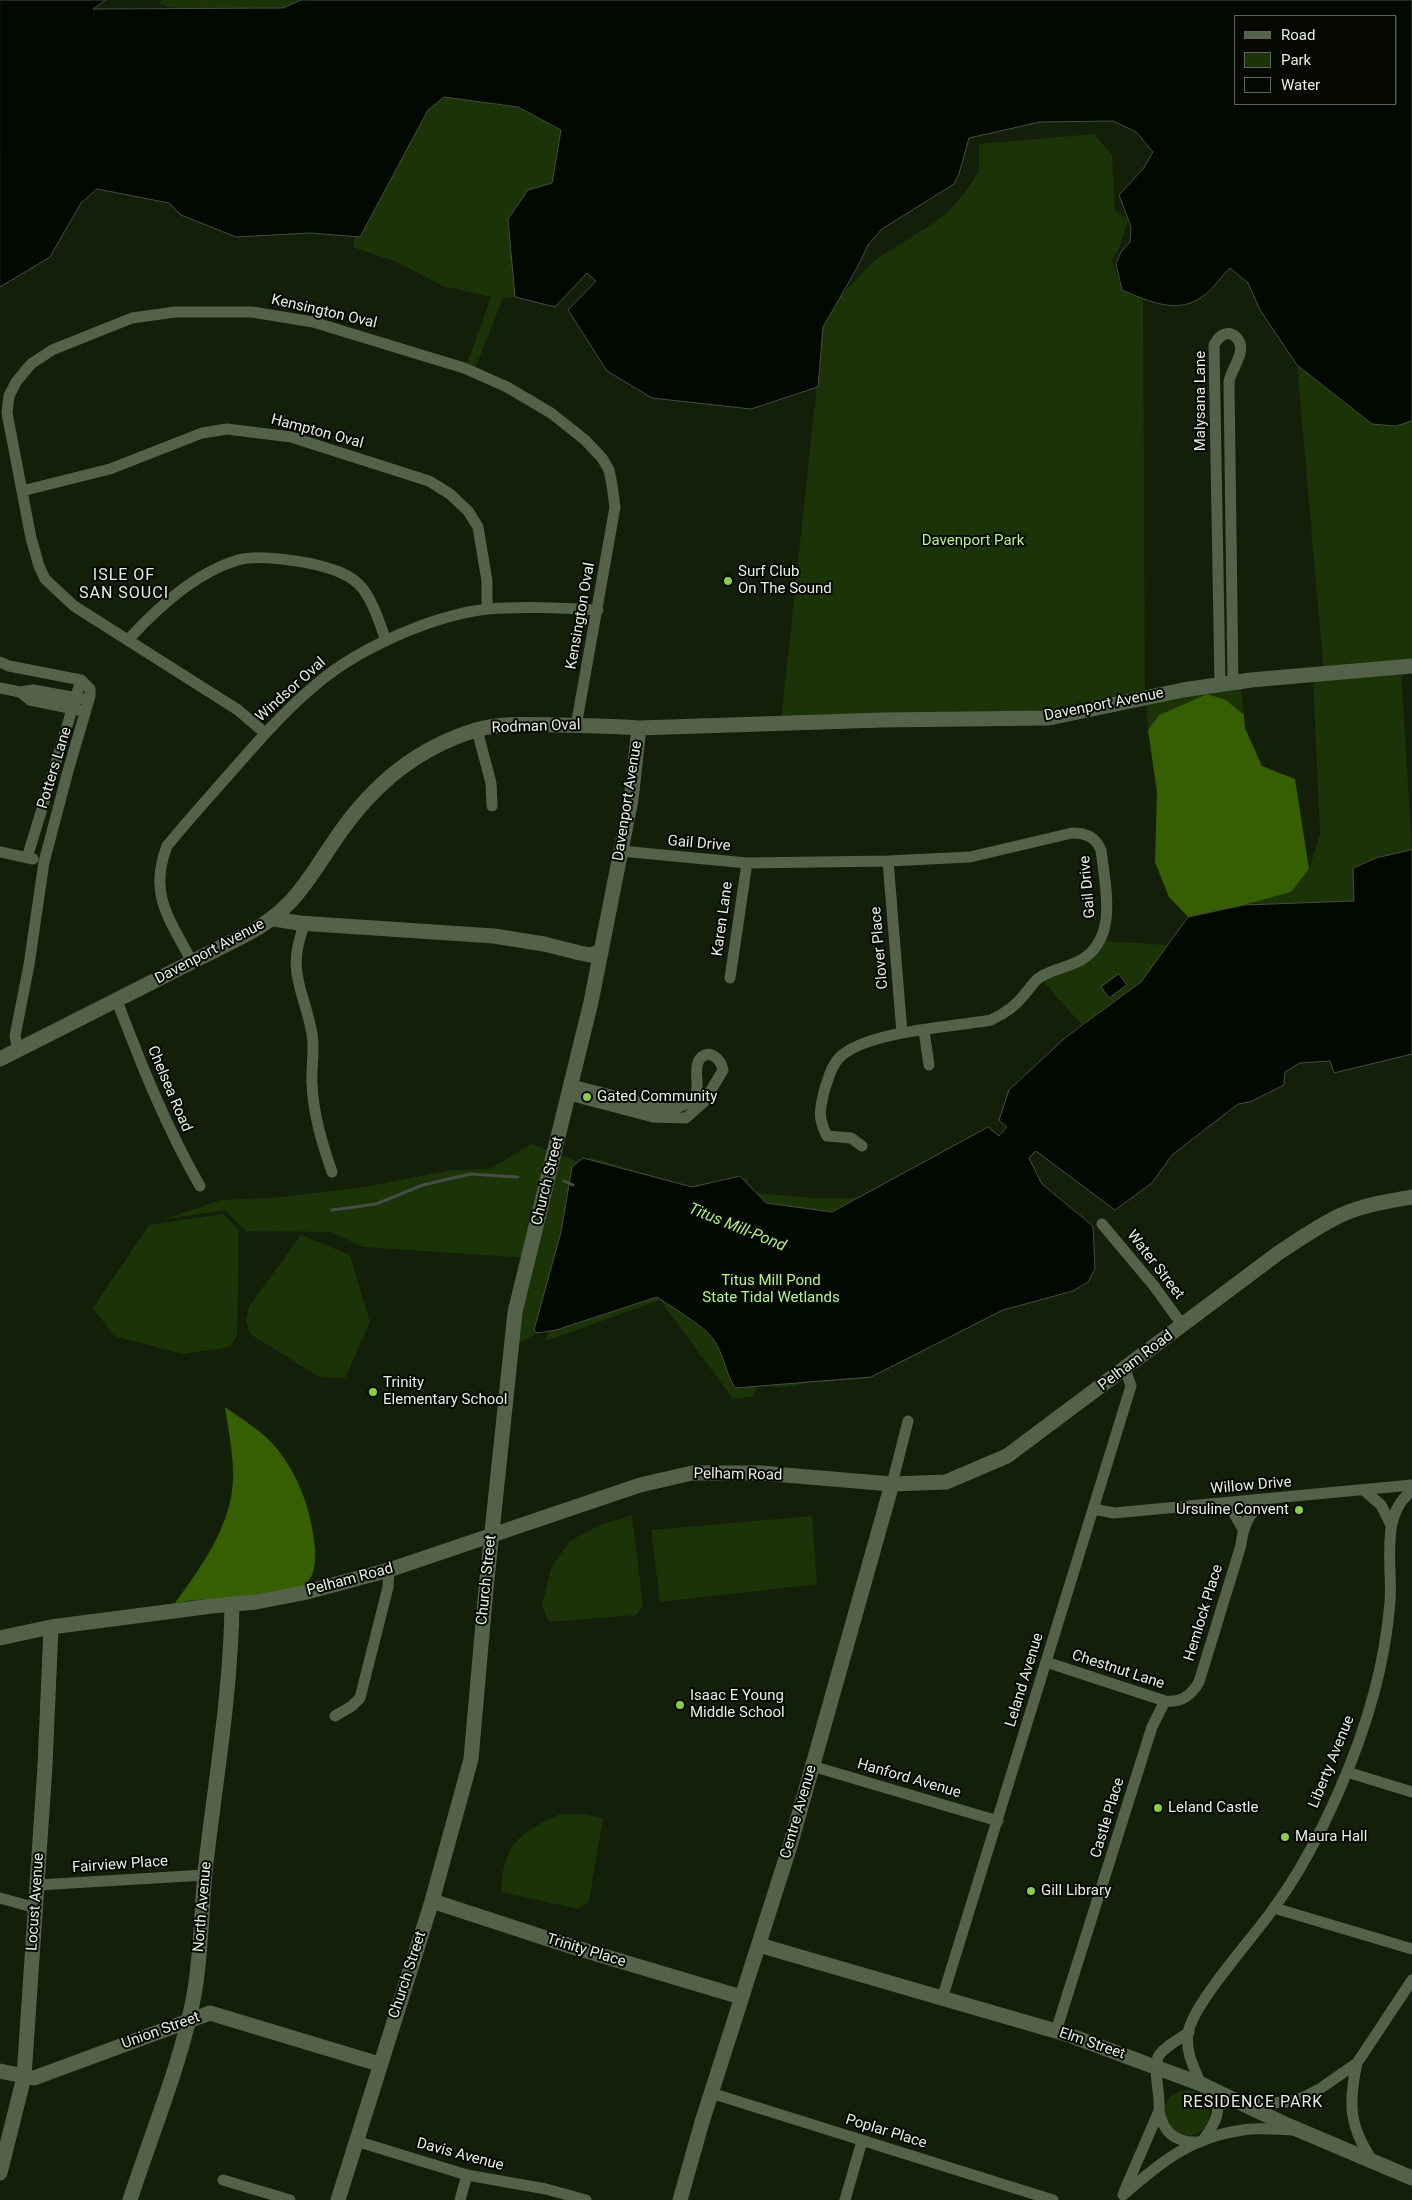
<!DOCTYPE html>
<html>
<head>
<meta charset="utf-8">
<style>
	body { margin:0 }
	#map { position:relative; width:1412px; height:2200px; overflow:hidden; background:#131f09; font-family:Roboto,sans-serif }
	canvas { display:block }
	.legend { position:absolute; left:1234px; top:15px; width:162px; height:90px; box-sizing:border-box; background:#040702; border:1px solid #5e645b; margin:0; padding:6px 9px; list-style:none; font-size:15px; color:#e6efe1 }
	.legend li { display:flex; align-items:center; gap:10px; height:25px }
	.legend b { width:25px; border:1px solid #5e645b }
</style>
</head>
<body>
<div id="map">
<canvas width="1412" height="2200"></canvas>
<ul class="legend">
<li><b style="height:6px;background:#536249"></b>Road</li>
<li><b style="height:14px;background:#1c3207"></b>Park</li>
<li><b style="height:14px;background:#000800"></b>Water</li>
</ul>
</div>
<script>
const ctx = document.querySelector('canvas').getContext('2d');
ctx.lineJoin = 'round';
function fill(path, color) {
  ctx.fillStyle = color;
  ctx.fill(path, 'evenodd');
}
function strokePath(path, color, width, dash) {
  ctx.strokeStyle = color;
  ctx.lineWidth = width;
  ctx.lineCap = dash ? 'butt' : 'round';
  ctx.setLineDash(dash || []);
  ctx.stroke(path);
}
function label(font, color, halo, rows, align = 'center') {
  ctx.font = font + ' Roboto,sans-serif';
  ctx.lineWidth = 4;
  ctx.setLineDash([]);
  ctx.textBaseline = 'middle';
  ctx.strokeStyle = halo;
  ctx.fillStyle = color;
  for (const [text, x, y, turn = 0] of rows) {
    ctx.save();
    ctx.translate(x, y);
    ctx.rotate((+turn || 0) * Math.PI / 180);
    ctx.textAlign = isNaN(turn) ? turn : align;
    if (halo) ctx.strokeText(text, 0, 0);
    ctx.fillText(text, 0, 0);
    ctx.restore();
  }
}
const green = new Path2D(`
	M164 0H301L283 8 187 9 168 7 158 3Z
	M444 97 518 107 561 130 552 184 528 190 508 219 515 297 503 298 475 369 466 366 491 297 443 286 399 263 353 247 355 236H360L428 110Z
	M1094 134 1112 155 1115 210 1128 220 1119 249 1112 260 1122 290 1143 299 1145 693 1240 678 1244 715 1226 700 1207 694 1159 715 1148 730 1145 694 1051 711 781 721 823 327 842 294 875 260 932 224 949 211 963 195 979 171V144Z
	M1297 365 1372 424 1396 426 1412 421V669L1401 670 1412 850 1376 858 1354 901 1244 905 1291 892 1309 869 1320 835 1313 678 1324 677Z
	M1104 941 1168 945 1141 982 1082 1025 1041 979Z
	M531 1144 576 1161 583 1158 588 1160 589 1157 692 1187 748 1177 747 1184 756 1193 813 1198H856L888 1181 925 1351 868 1379 803 1383C798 1389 768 1386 757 1387L754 1396 733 1399 660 1300 546 1341 548 1331 537 1333 510 1348 529 1258 363 1247 331 1232 246 1231 225 1210 161 1220 221 1200 273 1198 364 1187 452 1170 490 1169Z
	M223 1214 239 1230 237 1336 230 1347 183 1354 114 1336 93 1308 149 1225Z
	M301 1235 350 1255 370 1322 345 1378 319 1377 250 1334 246 1320 249 1306Z
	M632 1515 643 1606 636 1615 549 1622 542 1606 551 1567 570 1541 600 1525Z
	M812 1516 817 1584 660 1602 651 1530Z
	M561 1814H583L603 1818 589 1901 579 1909 501 1892C503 1844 519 1832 561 1814Z
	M1164 2113a23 23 0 1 1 46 0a23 23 0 1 1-46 0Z`);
const forest = new Path2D(`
	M1207 694 1226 700 1244 715 1245 728 1262 766 1295 779 1309 869 1291 892 1244 905 1188 917 1169 897 1155 862 1157 792 1148 730 1159 715Z
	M225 1407C239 1417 255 1427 268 1439 297 1468 311 1508 315 1548 316 1561 315 1578 303 1586 299 1588 292 1589 288 1590 251 1600 213 1596 175 1603 204 1563 236 1519 233 1468 232 1448 228 1427 225 1407Z`);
const water = new Path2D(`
	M0 0H106L93 9 283 8 301 0H1412V421L1396 426 1372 424 1297 365 1260 310 1248 283 1230 268C1221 276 1215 287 1206 294 1180 316 1150 302 1122 290L1116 264 1121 252 1130 242 1131 227 1119 195 1143 169 1153 152 1136 132 1113 121 1040 122 969 138 959 174 954 184 882 229 868 245 857 268 823 327 818 387 751 409 652 398 607 371 568 310 596 281 587 273 555 307 515 297 508 219 528 190 552 183 561 130 518 107 444 97 428 110 360 237 310 233 236 237 181 215 169 203 97 189 81 203 50 257 0 287ZM1236 16H1396V104H1236Z
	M1412 850V1054L1334 1073 1330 1061 1300 1063 1285 1072 1284 1085 1250 1102 1238 1104 1172 1155 1152 1183 1115 1210 1036 1151 1029 1158 1042 1184 1093 1226 1095 1269 1088 1282 1073 1291 1003 1310 871 1377 735 1388C725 1372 724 1354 713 1339 706 1327 670 1306 657 1297L556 1330 537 1333 534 1330 561 1232 572 1167 583 1158 692 1187 740 1176 766 1203 832 1212 988 1127 999 1136 1007 1127 999 1120 1009 1090 1066 1037 1141 982 1188 917 1244 905 1354 901 1353 868 1376 858Z
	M1119 974 1127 985 1109 998 1101 987Z`);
const stream = new Path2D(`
	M564 1181 573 1185
	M332 1210 376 1204 423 1185 470 1174 518 1177`);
const street = new Path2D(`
	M22 491 110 469 202 433 227 429 291 437 429 481 450 494 468 511 478 527 487 581V609
	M128 640C157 608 196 572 238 560 258 554 292 560 313 564 330 568 352 574 363 589 374 604 380 624 386 641
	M0 662 9 666 81 680 90 689V696L68 771 44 862 29 965 15 1036 18 1051
	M1220 685 1214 345C1217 340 1219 336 1225 334 1229 333 1233 334 1236 337 1249 350 1231 368 1229 382L1233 683
	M0 688 20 692 33 690 83 699
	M20 692 30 700 79 710
	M477 730 491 783 492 806
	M265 733 238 710 74 606 45 579 39 566 31 538 7 413 9 396 16 382 31 364 52 350 132 318 175 312H252L313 322 464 368 507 387 551 413 585 440 602 458 609 470 612 485 615 507 576 726
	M621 851 747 863 888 861 970 857 1072 833C1087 833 1095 837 1101 850 1105 886 1119 938 1081 960 1067 968 1052 969 1039 978 1033 982 1029 990 1024 995 1015 1007 1004 1014 991 1020 952 1027 867 1031 840 1057 831 1066 829 1077 825 1088 820 1109 817 1116 827 1136L851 1138 862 1146
	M0 852 33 859
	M27 858 81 680
	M888 861 902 1033
	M305 923C285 973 304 988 312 1034 315 1050 311 1067 312 1083 313 1114 322 1143 332 1172
	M192 962C170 919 148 895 167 846 188 820 210 796 232 771 259 740 287 708 319 682 361 647 434 615 488 609 524 606 561 608 598 610
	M730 978 747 863
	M117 1001C141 1064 166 1127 200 1186
	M924 1031 929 1065
	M569 1095 653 1117 686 1118 704 1102 723 1070C721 1059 708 1047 699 1060 695 1067 697 1076 697 1083 699 1104 676 1110 661 1108L572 1085
	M1102 1224 1154 1286 1183 1326
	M892 1484 908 1421
	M1365 1491 1381 1505 1391 1525
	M1224 1503 1233 1512 1243 1529
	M1093 1509 1114 1513 1412 1485
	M1046 1662 1165 1701C1181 1703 1191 1696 1199 1682L1241 1545C1243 1526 1249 1513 1265 1500
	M335 1716 352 1706 360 1698 388 1587 389 1570
	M812 1766 998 1821
	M1347 1772 1412 1792
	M38 1885 205 1875
	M0 1898 36 1908
	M1274 1908 1412 1949
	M942 1999 1131 1386 1125 1369
	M1056 2031 1152 1727 1165 1701
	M1357 2063C1348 2104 1349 2127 1374 2163
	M1201 2084C1194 2068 1185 2051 1188 2033 1194 2002 1253 1938 1273 1909 1300 1873 1321 1832 1339 1791 1365 1732 1385 1666 1390 1602 1393 1567 1379 1514 1412 1491
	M711 2093 1053 2200
	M1247 2104 1288 2102 1304 2097 1321 2088 1357 2063 1412 1980
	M1159 2111C1163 2131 1174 2142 1195 2142
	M1204 2139C1216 2122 1222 2111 1215 2090
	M356 2141 467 2175 546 2189 586 2200
	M223 2180 290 2200
	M1124 2192 1159 2111C1161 2096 1151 2064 1160 2054 1167 2045 1180 2039 1189 2032
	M1123 2195C1161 2162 1191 2137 1243 2130 1260 2127 1279 2130 1297 2130
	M460 2200 467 2175
	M845 2200 862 2141`);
const secondary = new Path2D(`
	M274 919 299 923 494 936 544 944 580 953 590 955 600 952
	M0 1059 245 935C295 910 309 877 339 834 374 784 417 748 476 730 503 722 535 725 563 725 589 726 614 726 639 728
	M0 1638 51 1627 212 1606 256 1602 303 1593 389 1570 640 1485 692 1473H761L892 1484 946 1482 1007 1456 1277 1254C1298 1240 1318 1226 1341 1215 1363 1205 1388 1201 1412 1197
	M432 1901 570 1946 741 1997
	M759 1945 1066 2034 1201 2084 1287 2125 1412 2178
	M0 2071 34 2078 210 2013 379 2064
	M0 2173 24 2077 45 1766 51 1627
	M130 2200C151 2135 182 2061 194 1995 202 1951 201 1907 206 1863 216 1777 231 1691 232 1604
	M338 2200 432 1901 471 1759 486 1589 515 1312 591 1002 631 800 639 728 882 720 1049 718 1183 690 1251 680 1412 666
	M680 2200 702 2122 790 1846 892 1484`);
const markers = [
	[728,581,5,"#89cf49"],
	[587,1097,5,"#89cf49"],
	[373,1392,5,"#89cf49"],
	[1299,1510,5,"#89cf49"],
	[680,1705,5,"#89cf49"],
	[1158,1808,5,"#89cf49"],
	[1285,1837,5,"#89cf49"],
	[1031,1891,5,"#89cf49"]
];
const streetNames = [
	["Kensington Oval",324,312,13],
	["Malysana Lane",1201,401,-90],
	["Hampton Oval",317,432,15],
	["Kensington Oval",581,616,-80],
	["Windsor Oval",291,690,-42],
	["Davenport Avenue",1104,705,-11],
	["Rodman Oval",536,727,-2],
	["Potters Lane",55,768,-73],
	["Davenport Avenue",628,801,-81],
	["Gail Drive",699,844,5],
	["Gail Drive",1088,887,-95],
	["Karen Lane",723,919,-82],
	["Clover Place",880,948,-95],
	["Davenport Avenue",210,952,-28],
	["Chelsea Road",169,1089,67],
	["Church Street",548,1181,-76],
	["Water Street",1155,1265,52],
	["Pelham Road",1136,1361,-37],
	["Pelham Road",738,1475,1],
	["Willow Drive",1251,1486,-5],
	["Pelham Road",350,1580,-15],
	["Church Street",487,1580,-84],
	["Hemlock Place",1204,1613,-73],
	["Chestnut Lane",1118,1670,18],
	["Leland Avenue",1025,1680,-73],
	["Liberty Avenue",1332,1762,-68],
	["Hanford Avenue",909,1779,16],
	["Centre Avenue",799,1812,-74],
	["Castle Place",1108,1818,-73],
	["Fairview Place",120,1865,-4],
	["Locust Avenue",36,1902,-86],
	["North Avenue",203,1907,-85],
	["Trinity Place",586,1951,17],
	["Church Street",408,1975,-72],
	["Union Street",161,2031,-20],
	["Elm Street",1092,2044,19],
	["Poplar Place",886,2132,17],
	["Davis Avenue",460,2155,15]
];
const parkNames = [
	["Davenport Park",973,541],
	["Titus Mill Pond",771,1281],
	["State Tidal Wetlands",771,1298]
];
const poiNames = [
	["Surf Club",738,572],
	["On The Sound",738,589],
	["Gated Community",597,1097],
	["Trinity",383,1383],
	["Elementary School",383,1400],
	["Ursuline Convent",1289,1510,"right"],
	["Isaac E Young",690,1696],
	["Middle School",690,1713],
	["Leland Castle",1168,1808],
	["Maura Hall",1295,1837],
	["Gill Library",1041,1891]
];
const neighbourhoodNames = [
	["ISLE OF",124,576],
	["SAN SOUCI",124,594],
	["RESIDENCE PARK",1253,2103]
];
const waterNames = [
	["Titus Mill-Pond",737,1228,22]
];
fill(green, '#1c3207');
fill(forest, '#355f00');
fill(water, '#000800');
strokePath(water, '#454d44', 1);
strokePath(stream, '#454d44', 3);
strokePath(street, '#536249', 11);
strokePath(secondary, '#536249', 15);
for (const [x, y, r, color] of markers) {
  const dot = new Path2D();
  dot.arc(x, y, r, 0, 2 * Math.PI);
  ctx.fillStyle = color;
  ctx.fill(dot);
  strokePath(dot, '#040702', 2);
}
label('15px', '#e6efe1', '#040702', streetNames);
label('15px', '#b7f587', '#040702', parkNames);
label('15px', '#e6efe1', '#040702', poiNames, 'left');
ctx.letterSpacing = '1px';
label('16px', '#e6efe1', '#040702', neighbourhoodNames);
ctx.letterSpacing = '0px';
label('italic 16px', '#b1ee81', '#040702', waterNames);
</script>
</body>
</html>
